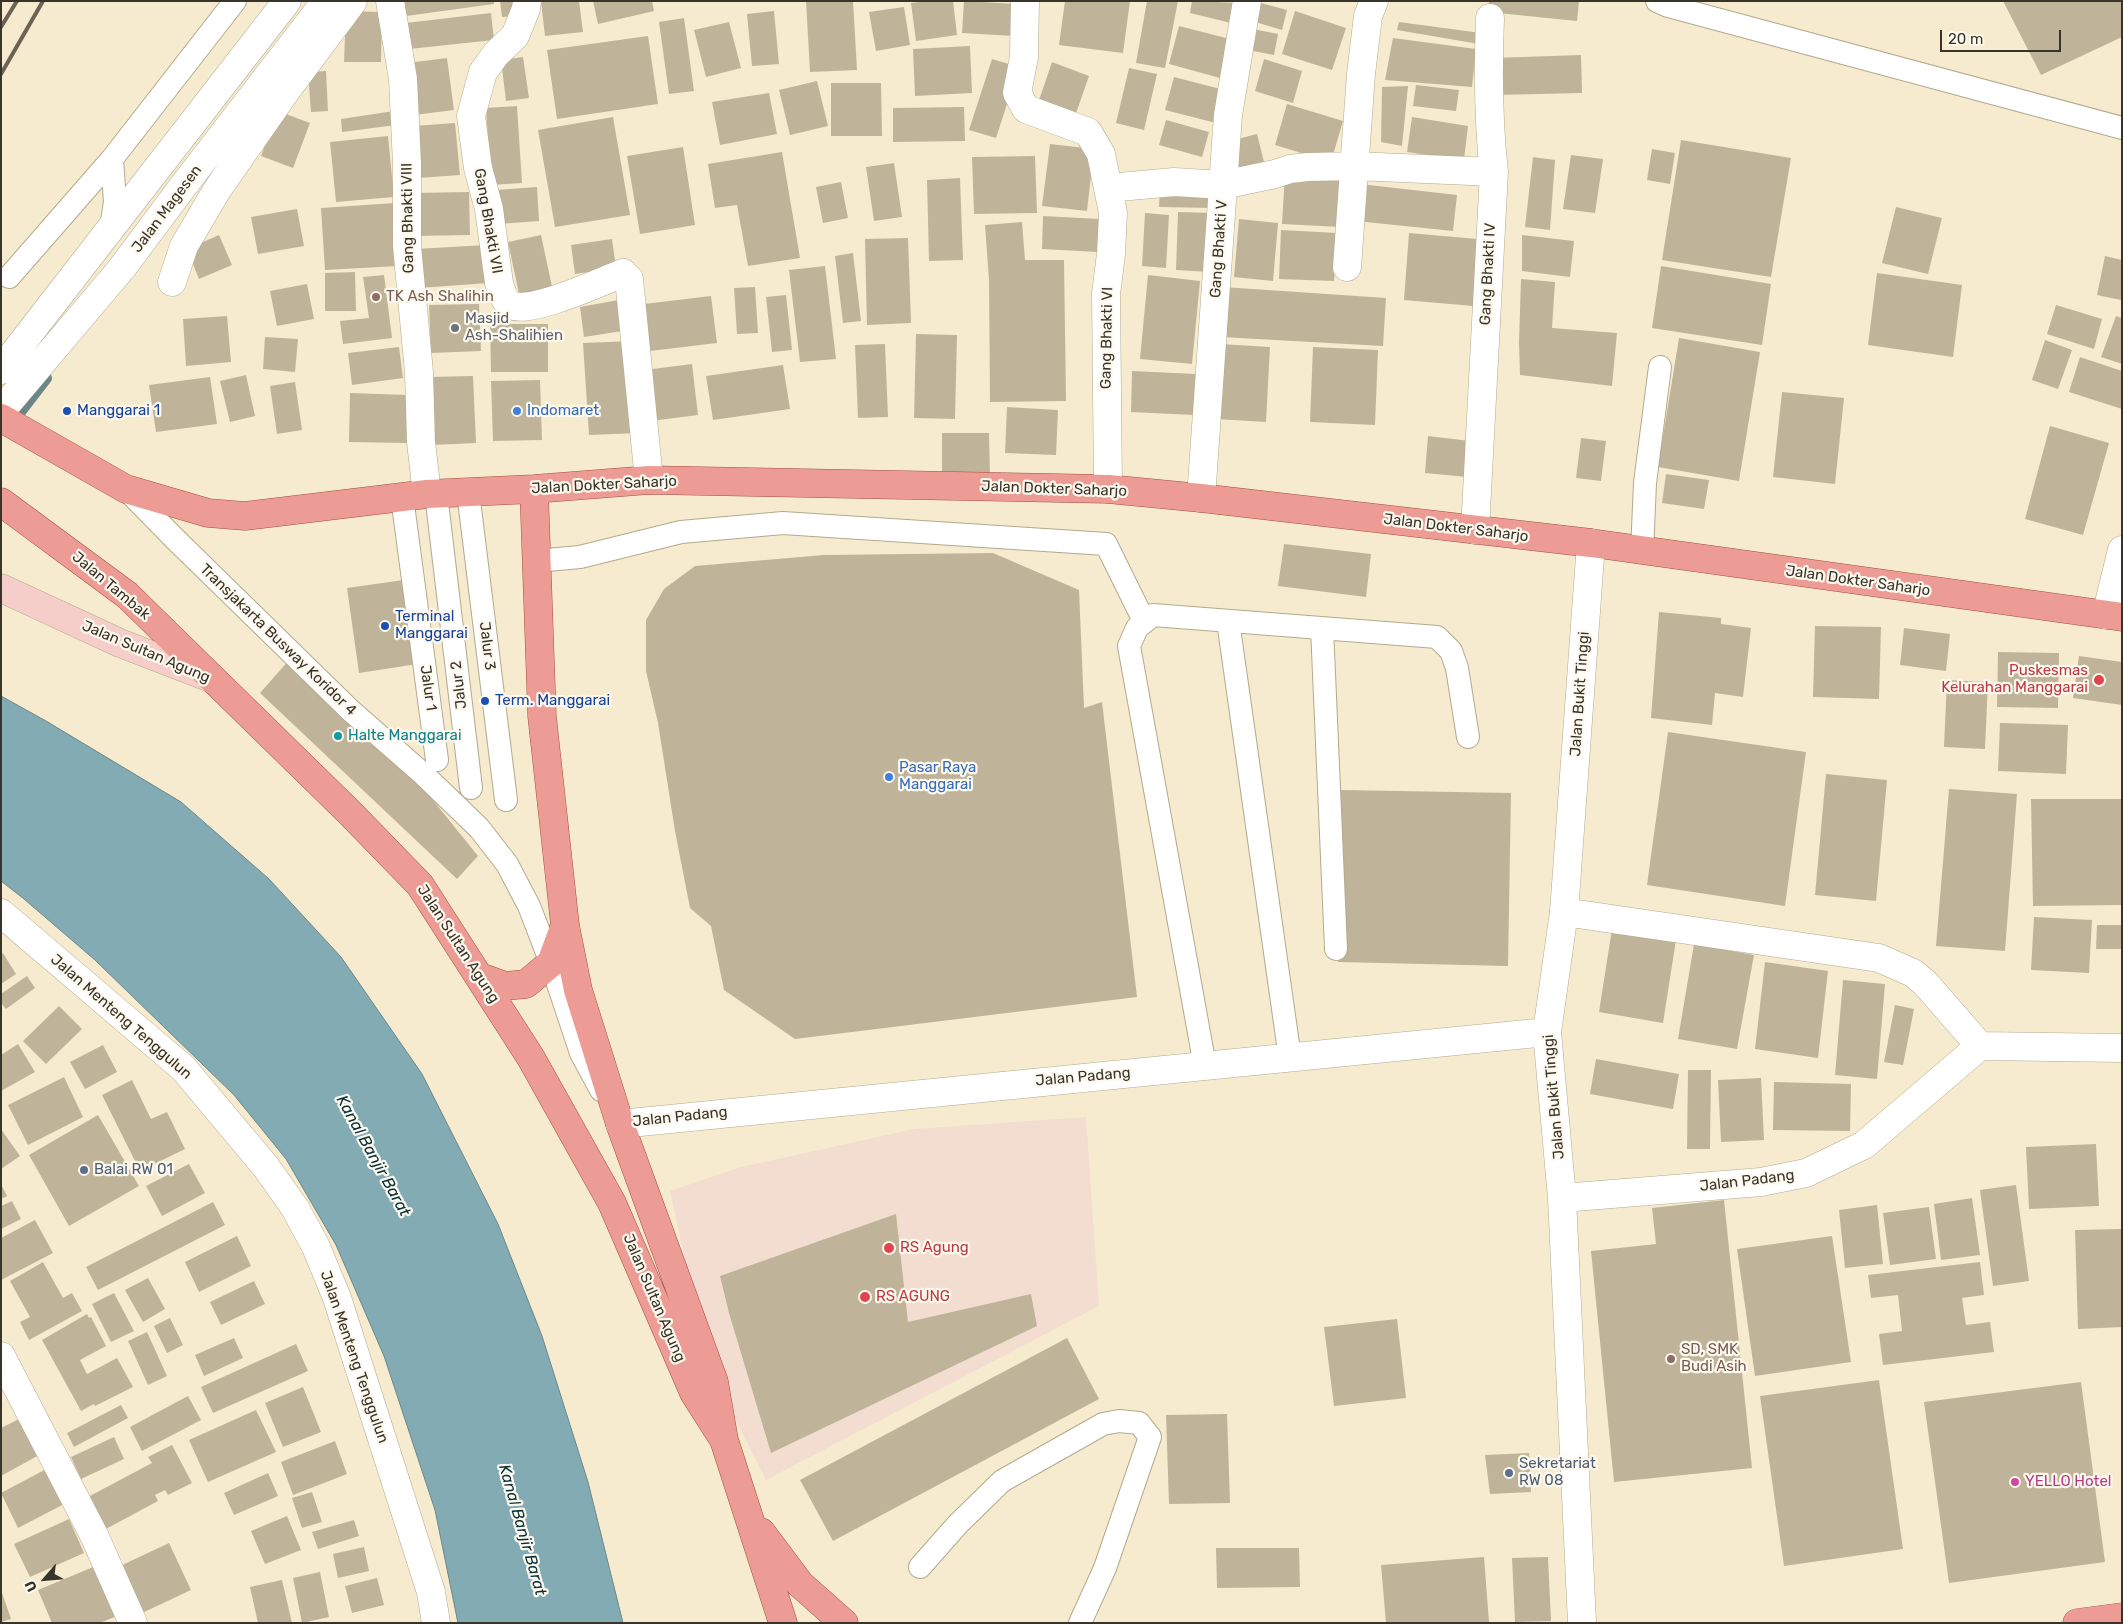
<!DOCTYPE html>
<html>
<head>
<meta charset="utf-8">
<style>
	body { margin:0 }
	#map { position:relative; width:2123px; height:1624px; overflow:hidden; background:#f7ebcf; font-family:Rubik,sans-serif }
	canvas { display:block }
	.frame { position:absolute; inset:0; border:2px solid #393429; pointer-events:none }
	.north { position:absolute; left:20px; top:1554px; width:50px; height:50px; -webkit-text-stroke:4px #fef9ee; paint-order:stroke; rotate:243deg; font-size:14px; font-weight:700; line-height:20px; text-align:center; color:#393429 }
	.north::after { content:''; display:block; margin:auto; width:18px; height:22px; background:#393429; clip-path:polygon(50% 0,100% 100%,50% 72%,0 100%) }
	.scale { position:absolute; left:1940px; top:30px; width:121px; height:22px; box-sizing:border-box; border:2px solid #393429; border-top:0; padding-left:6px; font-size:15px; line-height:18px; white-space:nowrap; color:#393429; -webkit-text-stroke:4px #fef9ee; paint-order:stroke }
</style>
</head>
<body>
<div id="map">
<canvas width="2123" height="1624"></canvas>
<div class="frame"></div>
<div class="north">U</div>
<div class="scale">20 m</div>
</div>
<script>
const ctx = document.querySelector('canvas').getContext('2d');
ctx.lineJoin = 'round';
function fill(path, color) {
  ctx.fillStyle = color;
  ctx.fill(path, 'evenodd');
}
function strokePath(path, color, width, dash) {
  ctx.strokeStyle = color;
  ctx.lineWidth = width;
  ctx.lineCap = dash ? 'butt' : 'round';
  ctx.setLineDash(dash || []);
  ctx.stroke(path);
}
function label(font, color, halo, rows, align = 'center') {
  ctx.font = font + ' Rubik,sans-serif';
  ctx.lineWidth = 4.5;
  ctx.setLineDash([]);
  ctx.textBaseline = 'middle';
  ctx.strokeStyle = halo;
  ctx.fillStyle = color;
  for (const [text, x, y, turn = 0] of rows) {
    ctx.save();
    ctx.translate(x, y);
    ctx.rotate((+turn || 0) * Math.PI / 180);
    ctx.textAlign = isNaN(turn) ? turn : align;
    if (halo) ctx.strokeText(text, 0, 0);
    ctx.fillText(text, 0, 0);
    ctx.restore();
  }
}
const medical = new Path2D(`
	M1086 1117 1099 1306 766 1480 731 1411 697 1315 670 1191 741 1167 914 1129Z`);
const water = new Path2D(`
	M1 696 46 721 181 802 269 879 341 957 422 1074 498 1224 542 1336 588 1482 623 1623H458L435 1510 384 1356 336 1245 286 1159 234 1095 95 960 24 899 1 881Z`);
const stream = new Path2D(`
	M19 413 46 378`);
const building = new Path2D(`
	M404 1H494V4L406 16Z
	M500 1H518L519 16 502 17Z
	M541 1H579L583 32 545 36Z
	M593 1H652L654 11 598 24Z
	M806 1H853L857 70 810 72Z
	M927 1H953L957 35 916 41 911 3Z
	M964 1 1016 4 1014 36 962 33Z
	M1065 1H1130L1123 53 1059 45Z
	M1147 1H1178L1165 68 1136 63Z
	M1192 1 1240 3 1235 24 1190 13Z
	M1489 1H1579L1577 21 1488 12Z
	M2003 1H2122V37L2041 75Z
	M1257 2 1287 10 1282 30 1252 21Z
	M904 7 910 45 876 51 869 12Z
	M346 11 382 12 381 62H344Z
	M774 11 779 64 752 66 747 14Z
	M1295 11 1346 28 1332 70 1282 54Z
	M491 13 494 40 409 49 406 23Z
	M684 18 694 91 669 94 659 22Z
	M729 22 741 68 706 77 694 30Z
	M1399 22 1481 33 1479 44 1397 30Z
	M1179 26 1230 39 1220 78 1169 64Z
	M1248 28 1278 34 1274 55 1243 49Z
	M648 36 658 104 557 119 547 50Z
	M1393 38 1476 49 1472 87 1385 80Z
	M970 46 972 93 915 96 913 49Z
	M1581 55 1582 93 1494 95 1493 58Z
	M523 57 529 98 506 101 501 60Z
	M447 58 454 110 414 115 407 63Z
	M992 59 1019 67 996 138 969 130Z
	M1264 59 1302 71 1293 103 1255 91Z
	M1052 62 1089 76 1074 119 1037 106Z
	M1129 68 1157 74 1144 130 1116 123Z
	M326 71 328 111 311 112 308 72Z
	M1174 77 1228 91 1220 124 1165 110Z
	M817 81 828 126 790 135 779 90Z
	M831 83H881L882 136H831Z
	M1416 85 1459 90 1456 111 1413 106Z
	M1408 86 1402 146 1381 142 1382 87Z
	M769 93 777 134 720 145 712 102Z
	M1287 104 1343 121 1331 162 1275 145Z
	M517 106 522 183 491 185 486 108Z
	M964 107 965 141 893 142V108Z
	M278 111 310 123 293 168 261 156Z
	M394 111 396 125 342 132 341 119Z
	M613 117 630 215 555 227 538 130Z
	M1412 117 1468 126 1464 160 1407 152Z
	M1166 120 1209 132 1202 157 1159 145Z
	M455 123 460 175 418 178 413 126Z
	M1257 134 1265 166 1234 175 1226 142Z
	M388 136 394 197 336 202 330 142Z
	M1681 140 1791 158 1771 277 1662 260Z
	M1050 144 1094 149 1087 211 1042 206Z
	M683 147 695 225 640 234 627 156Z
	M1652 149 1675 153 1670 184 1647 180Z
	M782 152 800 258 748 266 737 205 715 208 708 164Z
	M1571 155 1603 159 1595 213 1563 209Z
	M1035 156 1037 213 974 214 972 157Z
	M1533 157 1555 160 1550 230 1525 227Z
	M894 163 902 217 874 221 866 167Z
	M1285 173 1342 176 1340 227 1282 224Z
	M960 178 963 260 929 261 927 180Z
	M841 182 848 218 823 223 816 187Z
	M1360 184 1457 195 1453 231 1356 221Z
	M1160 186 1216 187V208L1159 207Z
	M537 187 539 221 498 224 496 190Z
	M469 192 470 235 415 236 414 193Z
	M395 203 398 266 325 270 321 208Z
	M1896 207 1942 218 1928 274 1882 263Z
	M297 209 304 246 258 254 251 217Z
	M1178 212 1212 213 1210 272 1176 270Z
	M1145 213 1169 215 1166 268 1142 266Z
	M1043 216 1100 219 1098 252 1042 249Z
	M1239 219 1278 223 1273 281 1234 277Z
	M1022 222 1025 260H1064L1066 401 990 402 989 280 985 225Z
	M1281 230 1337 233 1334 281 1279 279Z
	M1409 233 1477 239 1473 306 1404 300Z
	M219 235 232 265 199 279 187 249Z
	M541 235 554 296 521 303 508 242Z
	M1522 235 1574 241 1570 277 1522 271Z
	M908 238 911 323 867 325 865 239Z
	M612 239 616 268 575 274 571 245Z
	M486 245 488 283 419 288 416 249Z
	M853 253 861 321 843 323 835 256Z
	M2105 256 2122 260 2121 300 2097 295Z
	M825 266 836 359 800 362 789 270Z
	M1661 266 1771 284 1762 345 1652 328Z
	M355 272 356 311H325V273Z
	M1877 273 1962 285 1953 357 1868 345Z
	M384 275 392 338 343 344 340 321 369 318 363 277Z
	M1148 275 1200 281 1192 364 1140 359Z
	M1521 279 1555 282 1552 328 1617 333 1612 386 1520 375 1519 342Z
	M307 284 314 319 277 326 270 291Z
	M755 287 758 333 737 334 734 288Z
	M1223 287 1386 298 1383 346 1221 337Z
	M786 295 792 350 772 352 766 297Z
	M711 296 717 343 650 351 644 304Z
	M624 299 629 330 584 337 580 307Z
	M479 304 481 351 431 353 429 305Z
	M2056 305 2102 319 2094 349 2047 334Z
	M227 316 231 362 186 366 183 319Z
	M2116 316 2122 318V364L2101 357Z
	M490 324H548V372H491Z
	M916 334 957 335 955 419 914 418Z
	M265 337 298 339 295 372 263 369Z
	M1679 338 1760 352 1739 481 1658 467Z
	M2045 340 2072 350 2058 389 2032 380Z
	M632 341 638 433 589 435 583 343Z
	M885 344 888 417 858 418 855 345Z
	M1220 344 1270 347 1266 422 1216 419Z
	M399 347 403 378 352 385 348 353Z
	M1313 347 1378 350 1375 425 1310 422Z
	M2080 357 2122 371V409L2069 392Z
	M692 364 698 415 651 421 645 370Z
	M783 365 790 409 713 420 706 376Z
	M1132 371 1196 374 1194 415 1131 412Z
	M246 375 255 416 230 422 220 381Z
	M473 376 476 443 432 445 428 377Z
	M210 377 217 424 156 432 149 385Z
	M540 380 542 440 493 441 491 381Z
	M295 382 302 430 277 434 270 386Z
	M1782 392 1844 398 1835 484 1773 477Z
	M350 393 408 395 407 443 349 442Z
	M1007 407 1058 410 1056 455 1005 453Z
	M2050 426 2109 443 2083 535 2025 519Z
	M942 433H989L990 479H942Z
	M1428 436 1470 441 1467 477 1425 473Z
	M1581 438 1606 441 1601 481 1576 478Z
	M1666 474 1709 480 1704 509 1662 503Z
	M1284 544 1371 554 1366 597 1278 586Z
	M993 553 1079 590 1084 708 1102 702 1137 997 795 1039 724 990 711 926 690 908 675 831 658 723 646 671V620L664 589 695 566 824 555Z
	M411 579 424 663 359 673 347 588Z
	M1659 612 1721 618V624L1751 628 1743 697 1715 693 1712 725 1651 718Z
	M1815 626 1881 627 1879 699 1813 697Z
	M1904 628 1950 634 1946 671 1900 665Z
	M1998 652 2059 653 2058 708 1997 707Z
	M2079 656 2122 662V705L2073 698Z
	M290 659 416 779 478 856 457 879 260 693Z
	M1947 680 1988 682 1985 749 1944 747Z
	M2000 723 2068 725 2066 774 1998 771Z
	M1668 732 1806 752 1785 906 1647 885Z
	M1826 774 1887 780 1876 901 1815 895Z
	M1949 789 2017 794 2005 951 1936 946Z
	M1341 790 1511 793 1508 966 1338 962Z
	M2031 799H2122V905L2033 906Z
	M2034 917 2092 920 2089 973 2031 970Z
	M2097 925H2122V949H2096Z
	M1612 929 1676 940 1663 1023 1599 1012Z
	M1694 944 1754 955 1737 1049 1678 1039Z
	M3 953 16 974 1 984V955Z
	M1765 962 1828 971 1818 1058 1755 1049Z
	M27 976 35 988 6 1009 1 1003V994Z
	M1843 980 1885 984 1877 1079 1835 1075Z
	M1895 1005 1914 1009 1903 1065 1884 1062Z
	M59 1006 82 1029 46 1064 23 1041Z
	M18 1044 35 1072 1 1091V1055Z
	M103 1045 117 1072 85 1089 70 1062Z
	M1596 1059 1679 1074 1673 1109 1590 1094Z
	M1688 1070H1711L1710 1149H1687Z
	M64 1077 83 1117 28 1145 8 1105Z
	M1761 1078 1764 1140 1721 1142 1718 1080Z
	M132 1080 151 1119 167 1112 185 1149 140 1171 102 1095Z
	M1774 1082 1851 1084 1850 1131 1773 1130Z
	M98 1115 139 1186 69 1226 29 1155Z
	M1 1129 20 1156 1 1169Z
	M2096 1144 2099 1206 2029 1209 2026 1147Z
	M189 1164 205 1193 162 1216 146 1186Z
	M1 1184 7 1196 1 1199Z
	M2016 1185 2029 1281 1993 1286 1980 1190Z
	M1972 1198 1980 1255 1941 1260 1934 1204Z
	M1724 1200 1752 1468 1614 1482 1591 1251 1656 1244 1652 1208Z
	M12 1201 21 1219 1 1229V1206Z
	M213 1202 225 1225 98 1290 86 1267Z
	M1877 1205 1883 1264 1845 1268 1839 1210Z
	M1929 1207 1936 1259 1890 1265 1883 1213Z
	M896 1214 908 1322 1031 1294 1037 1326 771 1453 729 1313 720 1276Z
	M35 1220 53 1253 1 1280V1238Z
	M2122 1229V1327L2078 1329 2075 1230Z
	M237 1236 251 1266 199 1292 185 1262Z
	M1832 1236 1851 1362 1755 1376 1737 1249Z
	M43 1262 63 1298 72 1293 82 1311 29 1340 20 1322 30 1317 10 1281Z
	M1980 1262 1984 1295 1962 1298 1966 1325 1990 1322 1994 1352 1883 1365 1879 1334 1902 1331 1898 1295 1871 1298 1868 1275Z
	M148 1278 165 1309 143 1322 125 1290Z
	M254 1281 265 1304 221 1325 210 1302Z
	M114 1293 134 1331 111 1342 92 1304Z
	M87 1314 89 1318 91 1317 106 1346 80 1360 87 1374 117 1358 133 1387 95 1406 94 1404 81 1411 42 1340Z
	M170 1318 183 1345 167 1353 154 1326Z
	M1397 1319 1406 1398 1334 1406 1324 1327Z
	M147 1332 167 1376 148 1385 128 1341Z
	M234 1338 243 1358 204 1376 195 1355Z
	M1067 1338 1099 1399 833 1541 800 1480Z
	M296 1344 308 1371 213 1413 201 1387Z
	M1879 1380 1903 1549 1784 1566 1760 1396Z
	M2081 1382 2105 1562 1949 1583 1924 1402Z
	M303 1387 321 1432 283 1447 265 1403Z
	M188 1396 201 1420 142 1451 130 1427Z
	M121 1405 128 1418 74 1447 67 1433Z
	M256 1410 276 1452 208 1482 189 1440Z
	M1227 1414 1230 1503 1169 1504 1166 1415Z
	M21 1418 41 1454 1 1476V1428Z
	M114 1437 124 1459 81 1479 71 1457Z
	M335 1441 347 1474 293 1495 281 1462Z
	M172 1445 192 1483 168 1495 165 1490 155 1495 158 1501 104 1530 88 1497 152 1463 148 1457Z
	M1529 1453 1531 1492 1490 1494 1485 1455Z
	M50 1467 68 1502 18 1528 1 1493Z
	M268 1473 278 1496 234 1515 224 1493Z
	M312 1492 322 1522 302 1528 292 1498Z
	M287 1516 301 1550 265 1564 251 1531Z
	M69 1519 84 1553 30 1577 14 1544Z
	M354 1520 359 1536 318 1549 312 1532Z
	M169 1543 191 1590 140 1614 118 1567Z
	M364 1547 369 1571 338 1578 333 1554Z
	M1216 1548H1299L1300 1587 1217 1588Z
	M1484 1557 1489 1622 1386 1623 1381 1565Z
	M1548 1557 1551 1621 1515 1622 1512 1558Z
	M98 1565 119 1615 100 1623H52L38 1590Z
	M320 1572 329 1617 302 1623 293 1578Z
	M377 1578 384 1605 352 1613 345 1586Z
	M282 1580 292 1623H258L250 1587Z
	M1 1590 11 1619 1 1622Z`);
const service = new Path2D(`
	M1657 1 1668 6 2122 128
	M111 228 115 202 112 159
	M9 277 112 159 235 1
	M126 489 175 539 350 710 423 774 479 828 507 864 529 906 551 963 581 1053 601 1090
	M468 492 506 800
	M436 494 471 788
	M402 497 437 760
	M1642 552 1645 483 1660 367
	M536 561 580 557 681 532 783 523 1106 544 1144 621
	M1228 621 1290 1058
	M1322 628 1336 949
	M1205 1066 1129 646 1137 628 1153 615 1437 637 1451 651 1457 668 1468 737
	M920 1567 958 1524 1002 1481 1103 1424 1119 1421 1139 1423 1150 1437 1105 1568 1080 1623`);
const minor = new Path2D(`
	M390 1 403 79 407 164V246L419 372 421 442 427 494
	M527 1 526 9 515 36 496 54 483 72 471 116 478 168 489 209 499 283C501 290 503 298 509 304 525 317 603 281 623 273L629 279 649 480
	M1025 1 1024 57 1017 93 1026 109 1088 132 1101 154 1113 213 1111 254 1106 294 1108 489
	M1108 188 1174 182 1223 185 1275 174 1290 169 1307 167 1355 166 1494 172
	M1347 267 1361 74 1368 16 1374 1
	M172 282 184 246 217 190 288 88 353 1
	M1 370 287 1
	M1 411 122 268 184 185 326 1
	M1201 498 1228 115 1247 1
	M1475 530 1494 172C1488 121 1488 70 1490 18
	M2106 615 2122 550
	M1564 912 1591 543
	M1 913 183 1068 266 1167 295 1208 316 1247 337 1298 431 1592 436 1623
	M1 1356 94 1535 133 1623`);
const tertiary = new Path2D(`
	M620 1124 1547 1032
	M1562 1198 1761 1182 1806 1173 1864 1145 1980 1046 2122 1048
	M1582 1623 1562 1198 1547 1032 1564 912 1879 958 1913 973 1925 983 1980 1046`);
const secondary = new Path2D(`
	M1 588 120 643 213 679`);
const primary = new Path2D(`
	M1 418 126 489 208 513 245 516 427 494 534 489 649 480 1108 489 1201 498 1591 543 2122 617
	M534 489 542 716 565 925 578 990 620 1124 714 1382 724 1440 783 1623
	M1 502 127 595 350 813 420 885 531 1058 612 1203 694 1393 724 1440
	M480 977 505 986 526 984 551 963 565 925
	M761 1532 800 1584 844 1623
	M2077 1623 2122 1617`);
const rail = new Path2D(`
	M1 27 17 1
	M1 74 43 1`);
const markers = [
	[376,297,5,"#8d6e63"],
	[455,328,5,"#6b7280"],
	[67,411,5,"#1a4fb4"],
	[517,411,5,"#3f7fe0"],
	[385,626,5,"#1a4fb4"],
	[2099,680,6,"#e0444e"],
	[485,701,5,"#1a4fb4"],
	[338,736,5,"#0f9aa8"],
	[889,777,5,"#3f7fe0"],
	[84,1170,5,"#5c6f8a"],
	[889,1248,6,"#e0444e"],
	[865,1297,6,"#e0444e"],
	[1671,1359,5,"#8d6e63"],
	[1509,1473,5,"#5c6f8a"],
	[2015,1482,5,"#d1479c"]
];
const streetNames = [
	["Jalan Magesen",167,209,-53],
	["Gang Bhakti VIII",408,218,-91],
	["Gang Bhakti VII",488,221,80],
	["Gang Bhakti V",1219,249,-86],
	["Gang Bhakti IV",1488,274,-87],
	["Gang Bhakti VI",1107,338,-89],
	["Jalan Dokter Saharjo",604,485,-3],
	["Jalan Dokter Saharjo",1054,489,2],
	["Jalan Dokter Saharjo",1456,528,7],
	["Jalan Dokter Saharjo",1858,581,8],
	["Jalan Tambak",111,586,40],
	["Transjakarta Busway Koridor 4",278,640,44],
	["Jalur 3",487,646,83],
	["Jalan Sultan Agung",146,652,23],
	["Jalur 2",459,685,-97],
	["Jalur 1",428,688,82],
	["Jalan Bukit Tinggi",1580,694,-86],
	["Jalan Sultan Agung",458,944,57],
	["Jalan Menteng Tenggulun",121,1017,41],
	["Jalan Padang",1083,1077,-5],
	["Jalan Bukit Tinggi",1554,1097,-95],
	["Jalan Padang",680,1117,-6],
	["Jalan Padang",1747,1181,-7],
	["Jalan Sultan Agung",654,1298,67],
	["Jalan Menteng Tenggulun",354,1357,71]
];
const educationNames = [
	["TK Ash Shalihin",386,297],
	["SD, SMK",1681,1350],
	["Budi Asih",1681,1367]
];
const worshipNames = [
	["Masjid",465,319],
	["Ash-Shalihien",465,336]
];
const transitNames = [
	["Manggarai 1",77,411],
	["Terminal",395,617],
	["Manggarai",395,634],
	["Term. Manggarai",495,701]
];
const shopNames = [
	["Indomaret",527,411],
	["Pasar Raya",899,768],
	["Manggarai",899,785]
];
const healthNames = [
	["Puskesmas",2088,671,"right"],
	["Kelurahan Manggarai",2088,688,"right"],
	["RS Agung",900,1248],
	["RS AGUNG",876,1297]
];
const cultureNames = [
	["Halte Manggarai",348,736]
];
const serviceNames = [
	["Balai RW 01",94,1170],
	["Sekretariat",1519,1464],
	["RW 08",1519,1481]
];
const hotelNames = [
	["YELLO Hotel",2025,1482]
];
const waterNames = [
	["Kanal Banjir Barat",373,1156,61],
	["Kanal Banjir Barat",522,1530,74]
];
fill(medical, '#f3ddd0');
fill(water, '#82abb4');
strokePath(water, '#6c878a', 1);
strokePath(stream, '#6c878a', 12);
fill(building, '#bfb499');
strokePath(service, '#b3a98e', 24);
strokePath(minor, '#b3a98e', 29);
strokePath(tertiary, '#b3a98e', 29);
strokePath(secondary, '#b3a98e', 29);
strokePath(primary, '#a64d40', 29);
strokePath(service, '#fff', 22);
strokePath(minor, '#fff', 28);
strokePath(tertiary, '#fff', 28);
strokePath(secondary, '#f6cec9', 28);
strokePath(primary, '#ec9c94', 28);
strokePath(rail, '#6b6454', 4);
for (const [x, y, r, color] of markers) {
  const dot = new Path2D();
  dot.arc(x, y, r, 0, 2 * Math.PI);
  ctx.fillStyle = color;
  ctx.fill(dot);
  strokePath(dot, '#fef9ee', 2);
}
label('15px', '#393429', '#fef9ee', streetNames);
label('15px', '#785e54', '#fef9ee', educationNames, 'left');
label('15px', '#5b616d', '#fef9ee', worshipNames, 'left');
label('15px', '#164399', '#fef9ee', transitNames, 'left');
label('15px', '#366cbe', '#fef9ee', shopNames, 'left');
label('15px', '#be3a42', '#fef9ee', healthNames, 'left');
label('15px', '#0d838f', '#fef9ee', cultureNames, 'left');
label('15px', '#4e5e75', '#fef9ee', serviceNames, 'left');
label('15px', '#b23c85', '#fef9ee', hotelNames, 'left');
label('italic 16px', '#063038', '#fef9ee', waterNames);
</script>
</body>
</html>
